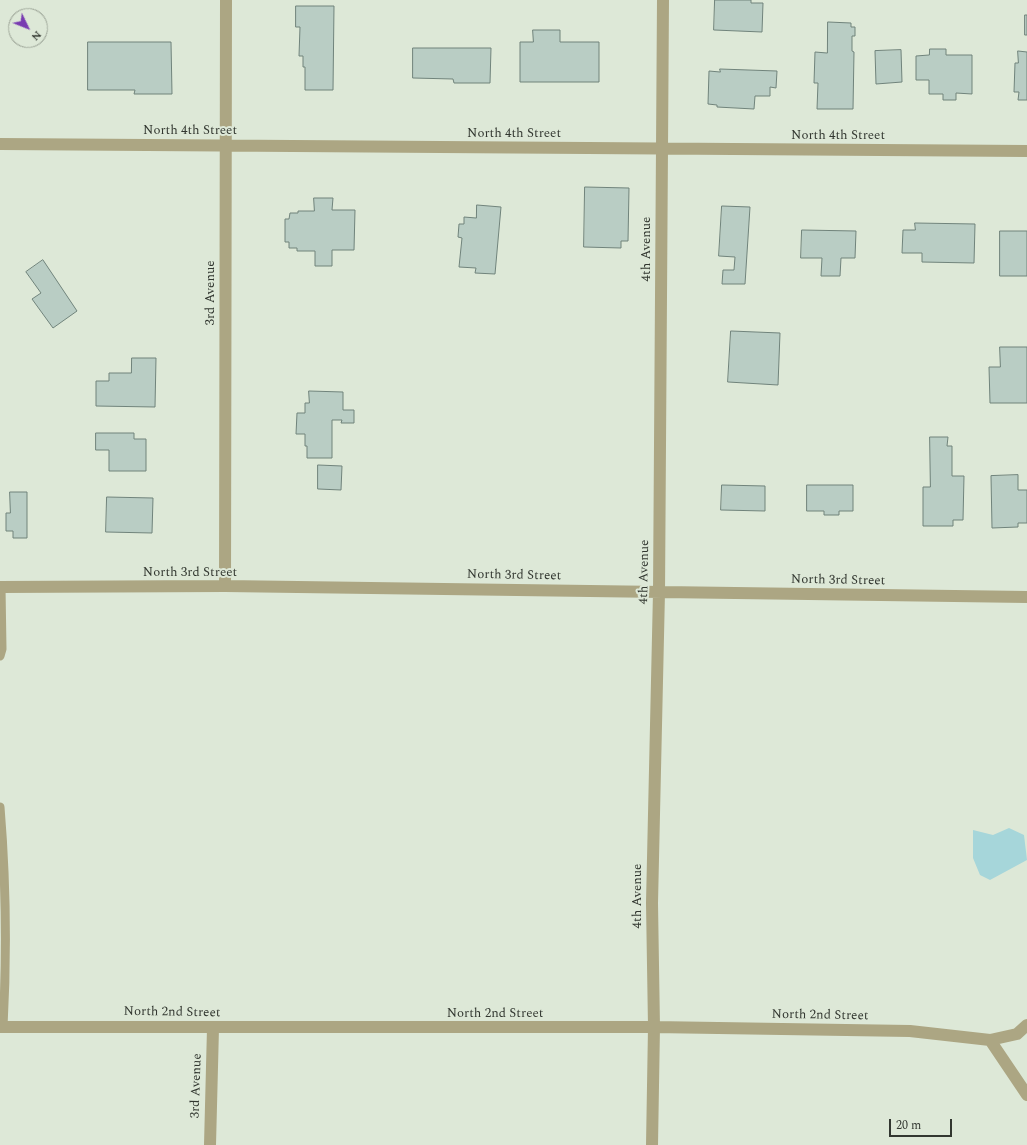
<!DOCTYPE html>
<html>
<head>
<meta charset="utf-8">
<style>
	body { margin:0 }
	#map { position:relative; width:1027px; height:1145px; overflow:hidden; background:#dde8d7; font-family:Spectral,serif }
	canvas { display:block }
	.north { position:absolute; left:8px; top:8px; width:40px; height:40px; box-sizing:border-box; background:#dde8d7; border:1px solid #99a194; border-radius:50%; rotate:133deg; font-size:11px; font-weight:700; line-height:16px; text-align:center; color:#323730 }
	.north::after { content:''; display:block; margin:auto; width:14px; height:18px; background:#793cb1; clip-path:polygon(50% 0,100% 100%,50% 72%,0 100%) }
	.scale { position:absolute; left:889px; top:1119px; width:63px; height:18px; box-sizing:border-box; border:2px solid #323730; border-top:0; padding-left:5px; font-size:12px; line-height:14px; white-space:nowrap; color:#323730; -webkit-text-stroke:3px #dde8d7; paint-order:stroke }
</style>
</head>
<body>
<div id="map">
<canvas width="1027" height="1145"></canvas>
<div class="north">N</div>
<div class="scale">20 m</div>
</div>
<script>
const ctx = document.querySelector('canvas').getContext('2d');
ctx.lineJoin = 'round';
function fill(path, color) {
  ctx.fillStyle = color;
  ctx.fill(path, 'evenodd');
}
function strokePath(path, color, width, dash) {
  ctx.strokeStyle = color;
  ctx.lineWidth = width;
  ctx.lineCap = dash ? 'butt' : 'round';
  ctx.setLineDash(dash || []);
  ctx.stroke(path);
}
function label(font, color, halo, rows, align = 'center') {
  ctx.font = font + ' Spectral,serif';
  ctx.lineWidth = 4;
  ctx.setLineDash([]);
  ctx.textBaseline = 'middle';
  ctx.strokeStyle = halo;
  ctx.fillStyle = color;
  for (const [text, x, y, turn = 0] of rows) {
    ctx.save();
    ctx.translate(x, y);
    ctx.rotate((+turn || 0) * Math.PI / 180);
    ctx.textAlign = isNaN(turn) ? turn : align;
    if (halo) ctx.strokeText(text, 0, 0);
    ctx.fillText(text, 0, 0);
    ctx.restore();
  }
}
const water = new Path2D(`
	M1009 828 1024 835 1027 860 990 880 980 875 973 858V830L993 835Z`);
const building = new Path2D(`
	M715 0H751V3H763L762 32 714 30Z
	M296 6H334L333 90H305V67H303V56H299L300 27H296Z
	M1025 15H1027V35H1025Z
	M828 22 851 23V27H855V36H852V51L854 52 853 109H817L818 83H814L815 52 827 53Z
	M533 30H560V42H599V82H520V42H533Z
	M88 42H171L172 94H134L135 90H88Z
	M413 48H491L490 83H454L453 79 413 78Z
	M930 49H946V55H972V94L956 93V100H943V94H929V80H916V56L929 55Z
	M901 50 902 82 876 84 875 51Z
	M1018 51 1027 52V100H1018L1019 92H1014L1015 63H1018Z
	M720 69 777 71 776 88 770 87V96H755L754 109 717 107V105L708 104 709 71 720 72Z
	M585 187 629 188 628 241H621V248L584 247Z
	M314 198H333L332 210H355L354 250H332V266H315V251H297V248H289V242H285V219H289L290 213H298V211H314Z
	M477 205 501 207 495 274 475 273 476 268 459 267 462 238 458 237 459 224H464V217L476 218Z
	M722 206 750 207 745 284H722L723 270H734L735 257 719 256Z
	M915 223 975 224 974 263 922 262V253H902L903 230H915Z
	M802 230 856 231 855 258H841L840 276H821L822 258H801Z
	M1000 231H1027V276H1000Z
	M43 260 77 311 53 328 32 299 41 293 26 272Z
	M731 331 780 333 778 385 728 382Z
	M1000 347H1027V403H990L989 367H1000Z
	M132 358H156L155 407 96 406V381H109V373H131Z
	M309 391 343 392V410H354V423H341L342 420H332V458H307V446H305V434H296L297 413H305V403H309Z
	M96 433H134V439H146V471H109V450H96Z
	M930 437H948L947 446H952V476H964L963 520H953V526H923V487H930Z
	M318 465 342 466 341 490 318 489Z
	M1018 475V490H1027V523H1018V527L992 528 991 476Z
	M722 485 765 486V511L721 510Z
	M807 485H853V511H839V515H824V511H807Z
	M10 492H27V538H13V531H6V513H10Z
	M107 497 153 498 152 533 106 532Z`);
const lane = new Path2D(`
	M0 656 2 649 1 587
	M0 807C6 880 7 954 3 1027`);
const street = new Path2D(`
	M0 144 1027 151
	M225 586 226 0
	M0 587 225 586 1027 597
	M0 1027H654L910 1031 990 1040 1017 1034 1027 1025
	M990 1040 1027 1095
	M210 1145 213 1028
	M652 1145 654 1027 652 903 659 592 663 0`);
const streetNames = [
	["North 4th Street",190,131],
	["North 4th Street",514,134],
	["North 4th Street",838,136],
	["4th Avenue",647,249,-90],
	["3rd Avenue",211,293,-90],
	["4th Avenue",645,572,-89],
	["North 3rd Street",190,573],
	["North 3rd Street",514,576,1],
	["North 3rd Street",838,581,1],
	["4th Avenue",638,896,-90],
	["North 2nd Street",172,1013,1],
	["North 2nd Street",495,1014],
	["North 2nd Street",820,1016,1],
	["3rd Avenue",197,1086,-88]
];
fill(water, '#a6d6da');
fill(building, '#b9cdc4');
strokePath(building, '#70837b', 1);
strokePath(lane, '#aca683', 9);
strokePath(street, '#aca683', 12);
label('13px', '#323730', '#dde8d7', streetNames);
</script>
</body>
</html>
